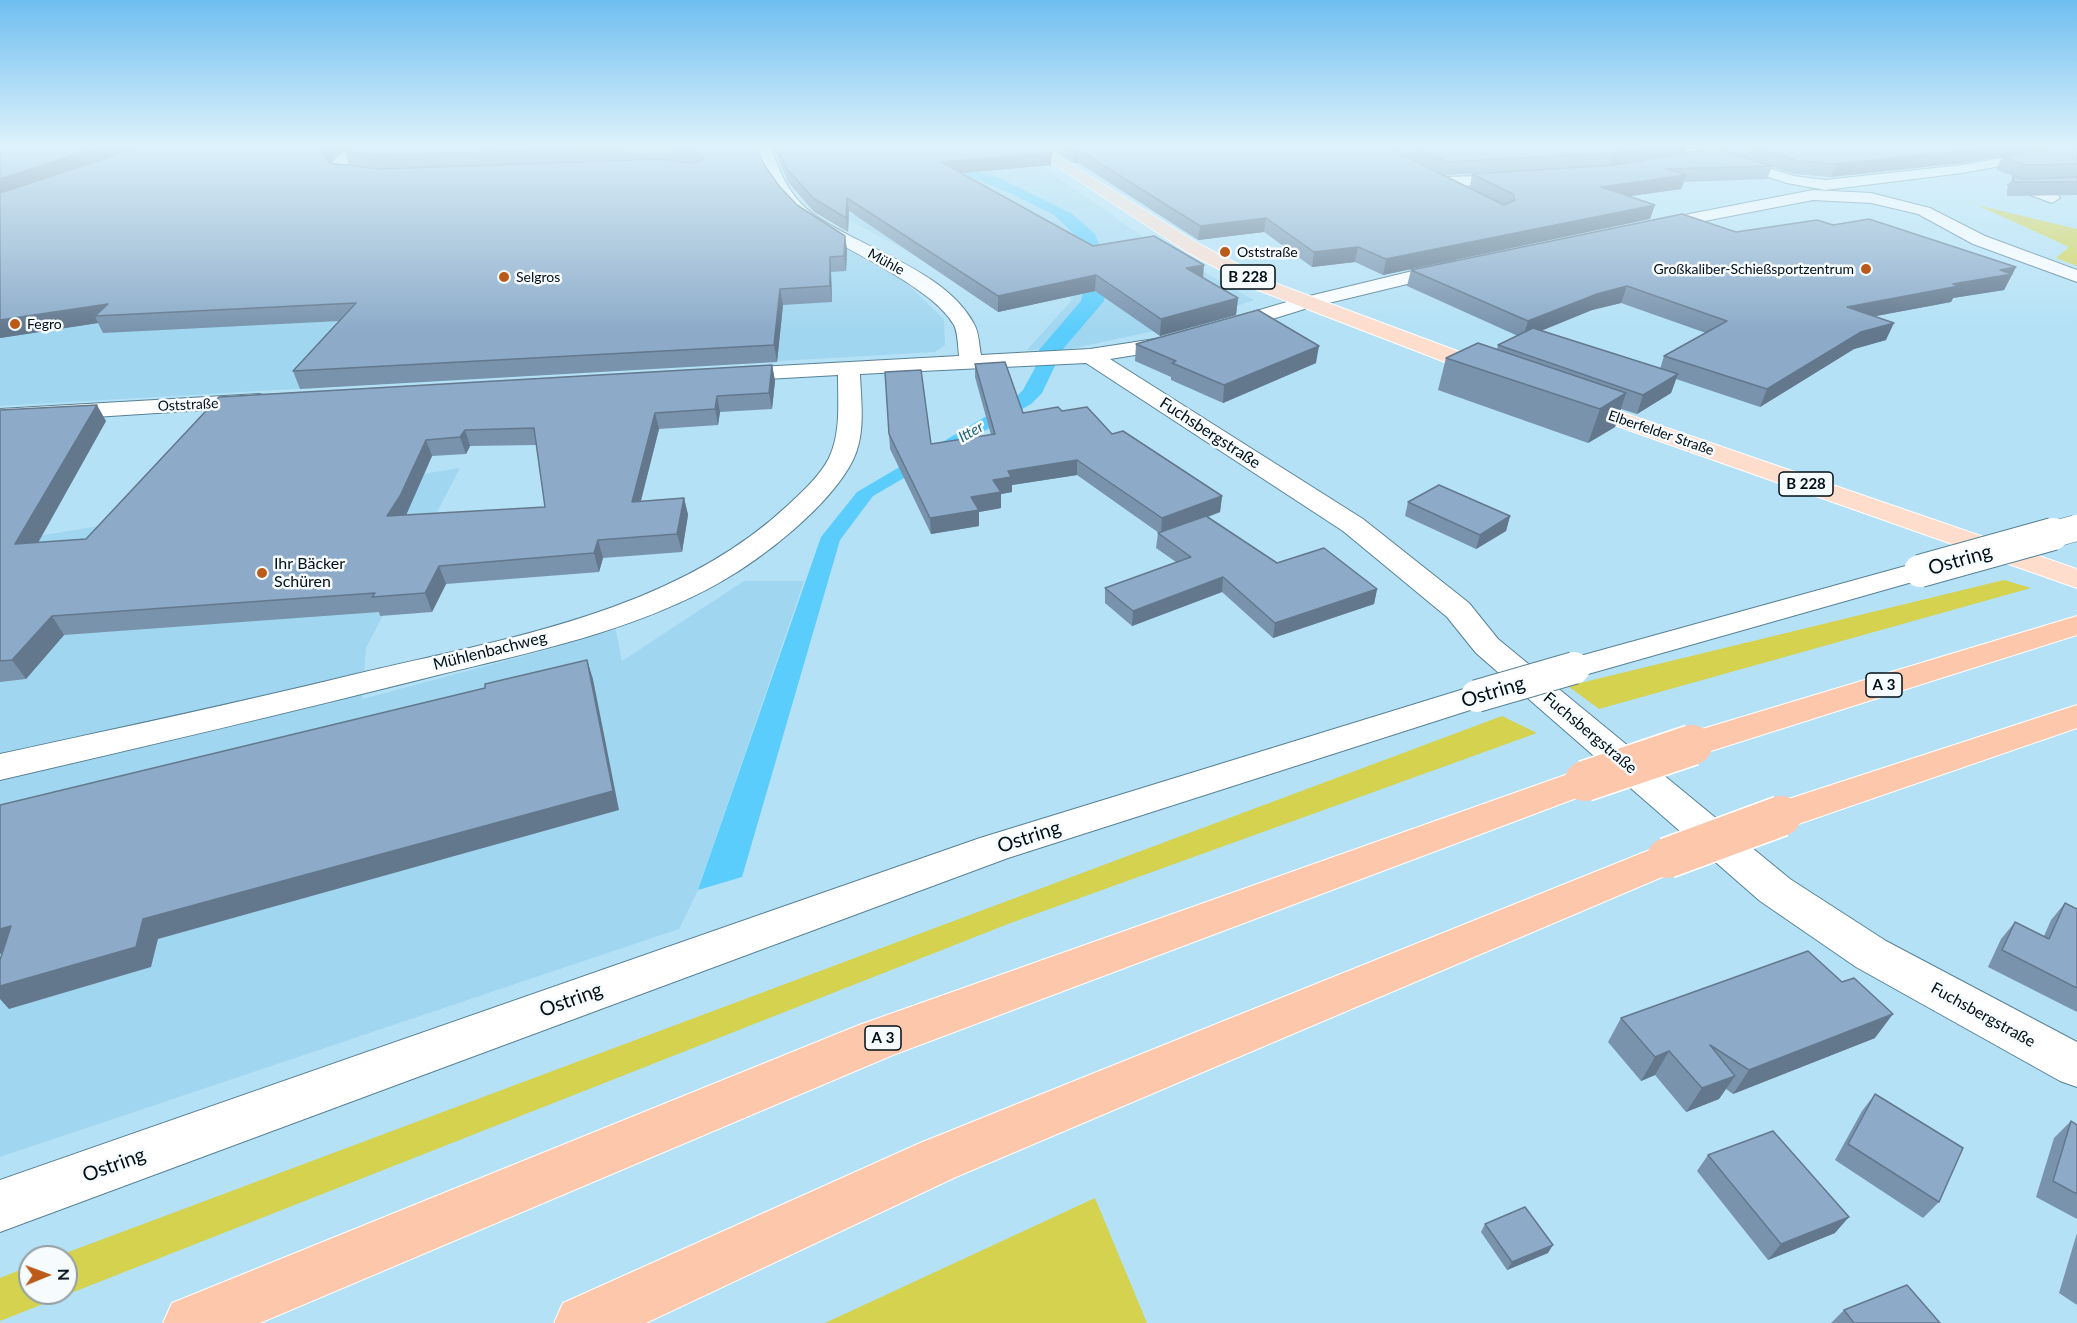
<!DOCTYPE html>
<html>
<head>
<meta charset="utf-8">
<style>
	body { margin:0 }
	#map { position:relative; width:2077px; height:1323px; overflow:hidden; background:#b4e1f6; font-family:Lato,sans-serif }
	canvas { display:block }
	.north { position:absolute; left:18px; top:1245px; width:60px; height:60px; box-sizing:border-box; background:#f6fbfd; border:2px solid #949da1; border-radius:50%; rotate:89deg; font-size:16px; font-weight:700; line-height:24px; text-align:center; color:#010f16 }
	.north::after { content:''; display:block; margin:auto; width:21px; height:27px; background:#bb5a19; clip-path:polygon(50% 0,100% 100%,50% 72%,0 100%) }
</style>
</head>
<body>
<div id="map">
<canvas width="2077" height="1323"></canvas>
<div class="north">N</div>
</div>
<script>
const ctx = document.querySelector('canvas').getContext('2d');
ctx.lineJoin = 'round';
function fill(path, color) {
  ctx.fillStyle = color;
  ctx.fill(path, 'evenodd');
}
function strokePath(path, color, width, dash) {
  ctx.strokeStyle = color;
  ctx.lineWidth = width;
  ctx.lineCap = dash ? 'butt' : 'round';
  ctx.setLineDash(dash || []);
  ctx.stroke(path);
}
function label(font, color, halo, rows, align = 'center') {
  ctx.font = font + ' Lato,sans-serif';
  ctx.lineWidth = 5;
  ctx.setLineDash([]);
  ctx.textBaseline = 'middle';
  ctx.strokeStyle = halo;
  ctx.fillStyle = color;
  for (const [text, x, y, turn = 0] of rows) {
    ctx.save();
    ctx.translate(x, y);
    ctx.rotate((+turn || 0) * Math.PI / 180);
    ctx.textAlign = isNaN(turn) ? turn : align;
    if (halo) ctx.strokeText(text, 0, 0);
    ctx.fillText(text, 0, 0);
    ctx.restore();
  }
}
const built = new Path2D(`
	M186 146H752L765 189 837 244 904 281 944 319 945 345 935 352 0 406V212Z
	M1013 146 1152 243 1254 300 1186 324 1070 349 1027 350 1071 301 1070 263H930L841 216 980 193 876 153Z
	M460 468 366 648 362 699 550 649 615 626 622 661 744 581H804L698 890 679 929 0 1157V542Z`);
const green = new Path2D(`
	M1977 205 2077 229V266L2056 258 2069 247Z
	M2004 580 2031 588 1599 709 1568 686Z
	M1502 716 1537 733 1008 924 0 1321V1278L30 1266V1293H66V1257H55Z
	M1095 1198 1147 1323H825Z`);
const water = new Path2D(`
	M894 146 997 177 1071 213 1095 234 1110 272 1104 301 1063 349 1042 393 1031 404 873 496 840 540 742 877 698 890 821 537 857 492 1012 401 1023 390 1035 368 1039 350 1081 301 1088 273 1073 233 1054 215 1010 193Z`);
const street = new Path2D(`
	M350 146H365L344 167 381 172 384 175 381 178 334 174 329 165Z
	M757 146H771C779 172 790 197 813 214 860 248 946 270 974 324 979 332 979 345 981 355L1090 349 1168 337 1297 299H1311L1314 303 1311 307 1179 348 1110 359 1363 519 1469 603 1498 639 1790 879 1886 941 2077 1042V1087L2060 1081 1856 967 1760 901 1476 653 1447 617 1343 531 1086 363 860 374C861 402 866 434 853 460 830 506 763 558 719 583 633 631 532 652 438 675 292 712 146 746 0 780V754C119 728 238 703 356 674 504 639 672 613 787 506 801 493 820 476 829 458 841 433 838 402 838 375L730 381 722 379 719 374 722 369 959 356C958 347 958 333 954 325 945 310 931 299 918 290 854 243 778 232 757 146Z
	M1679 146H1699L1794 176 1825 180 1962 165 2067 146H2077V152L1962 173 1825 190 1787 183 1681 149Z
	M1514 175 1522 180 1519 183 1444 187 1436 182 1444 177Z
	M2016 180 2058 195 2060 198 2052 203 2011 188 2008 185Z
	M259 394 267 396 271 401 267 406 0 423V409Z`);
const secondary = new Path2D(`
	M1813 190 1871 193 1930 208 1985 236 2077 270V282L1973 244 1918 214 1871 203 1813 200 1648 232 1639 227 1648 222Z
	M1454 261 1461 263 1463 267 1461 271 1304 309 1297 307 1294 303 1297 299Z
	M1920 562 1930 565 1935 571 1930 577 1574 678 1562 675 1557 668 1562 661Z
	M1477 685 1489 688 1494 696 1489 704 1008 858 0 1232V1180L980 838Z`);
const primary = new Path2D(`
	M1026 146H1042L1199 244 1272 282 1500 367 1503 372 1500 377H1484L1258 290 1187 252Z
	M1577 397 2077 569V588L1569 409 1565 404 1569 399Z`);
const highway = new Path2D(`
	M2077 616V635L1692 757 1679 754 1674 745 1679 736Z
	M2077 705V728L1781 830 1767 826 1762 816 1767 806Z
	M1585 768 1598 772 1604 781 1598 790 893 1055 260 1323H163L172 1303 859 1025Z
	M1667 843 1681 847 1687 858 1681 869 956 1177 646 1323H554L563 1303 920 1143Z`);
const secondaryBridgeFar1 = new Path2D(`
	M2048 536 2076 528`);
const secondaryBridge = new Path2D(`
	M1920 571 2053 534
	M1477 696 1574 668`);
const highwayBridge = new Path2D(`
	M1585 781 1692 745
	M1667 858 1781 816`);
const wall = new Path2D(`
	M0 146H347L329 163 379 169 583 162 383 168 349 165 345 152 757 146 763 163 779 186 797 205 845 236 847 250 846 271 831 272 832 302 783 305 777 362 300 389 293 371 340 321 103 333 98 323 0 338Z
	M773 146H1041L1051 165 961 173 1093 246 1203 278 1238 298 1236 315 1160 336 1095 291 998 312 849 211 848 232 814 212 788 182Z
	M1045 146H1384L1470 188 1472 174 1581 167 1445 175 1384 146H1687L1685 152 1612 165 1712 148 1705 146H2077V177L2020 178 2023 179 2077 177V195L2007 196V189L2013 176 1996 170 2002 157 2041 150 1962 163 1831 177 1794 174 1772 167 1767 179 1684 182 1681 189 1628 196 1650 219 1383 275 1355 262 1312 267 1264 232 1198 240 1079 163H1074Z
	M1833 225 2016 267 2004 290 1953 298 1951 302 1875 316 1886 340 1854 349 1760 407 1676 379 1671 393 1637 414 1621 409 1615 427 1588 443 1438 390 1446 358 1497 349 1498 345 1518 336 1407 286 1411 270 1736 232ZM1621 303 1706 333 1664 356 1660 369 1541 331 1592 310Z
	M1136 344 1316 363 1223 403 1171 380V377L1135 361Z
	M975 364 1023 413 1062 411 1112 434 1222 496 1220 512 1208 517 1277 563 1377 589 1374 604 1273 638 1222 592 1132 626 1105 603V588L1176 562 1156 548 1158 533H1159L1077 475 1012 485V492L1001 494V508L979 512V526L931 534 890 449 889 434 931 444 991 435 975 377Z
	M772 365 775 381 772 409 720 412 718 425 659 429 641 501 684 498 688 515 682 552 603 558 599 572 446 584 432 612 380 616 379 612 64 635 26 679 0 682V410L106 421 38 543 86 539 219 397ZM536 445 545 507 406 515 432 456 466 454 470 446Z
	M1408 502 1510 516 1506 531 1476 549 1405 516Z
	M2065 903 2077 909V1012L1988 967 2001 939 2015 922 2044 936 2051 920Z
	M1621 1018 1875 1038 1733 1094 1726 1089 1719 1099 1686 1112 1655 1075 1641 1081 1608 1042Z
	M1875 1094 1939 1202 1923 1218 1835 1160 1862 1111Z
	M2071 1121 2077 1125V1219L2036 1197 2054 1138Z
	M1708 1155 1835 1233 1768 1260 1697 1171Z
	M1485 1224 1548 1253 1507 1270 1481 1232Z
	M2077 1233V1305L2059 1293Z
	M1844 1310 1940 1323H1831Z`);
const shadedWall = new Path2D(`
	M102 146H145L0 195V179Z
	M329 146H347L327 165 322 152Z
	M1656 146H1687L1685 152 1610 166 1613 153Z
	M1996 146H2066L1962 163 1831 177 1836 164Z
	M1079 150V163H1074V151Z
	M1052 153 1051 165 941 175V162Z
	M1686 175 1681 189 1597 201 1601 187Z
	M847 198 849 211 848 232 846 218Z
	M1655 205 1650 219 1383 275 1386 259Z
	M1266 218 1264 232 1198 240 1200 226Z
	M845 236 847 250 846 271 844 256Z
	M1358 247 1355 262 1312 267 1314 252Z
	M830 257 831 272 832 302 830 286Z
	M1204 265 1203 280 1186 268Z
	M2016 267 2004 290 1953 298 1951 302 1839 323 1847 307 1953 284 2000 270Z
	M1096 275 1095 291 998 312V296Z
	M1627 286 1621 303 1592 310 1523 338 1528 321 1597 294Z
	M780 289 783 305 777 362 774 345Z
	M1238 298 1236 315 1160 336 1161 319Z
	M108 304 95 316 98 323 0 338V320Z
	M1894 323 1886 340 1854 349 1760 407 1767 389 1861 332Z
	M1319 346 1316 363 1223 403 1224 385Z
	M772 365 775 381 772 409 769 393Z
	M1678 374 1671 393 1637 414 1643 395Z
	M1626 393 1615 427 1588 443 1600 409Z
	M717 396 720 412 718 425 715 409Z
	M97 405 106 421 27 562 15 544Z
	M655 413 659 429 636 519 632 502Z
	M465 430 470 446 466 454 460 437Z
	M426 440 432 456 407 513 394 534 387 516Z
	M1077 460V475L1012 485V492L1001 494V508L979 512V526L931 534 930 518 971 497 993 480 1008 471Z
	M1222 496 1220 512 1161 534 1162 518Z
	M684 498 688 515 682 552 677 534Z
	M1510 516 1506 531 1476 549 1480 535Z
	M598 540 603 558 599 572 594 553Z
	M439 566 446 584 432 612 425 593Z
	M1223 577 1222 592 1132 626 1133 611Z
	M1377 589 1374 604 1273 638 1275 623Z
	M52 616 64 635 26 679 12 660Z
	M587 660 593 679 619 810 158 939 151 967 9 1009 0 999V986L143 919Z
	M11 926 28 946 0 954V929Z
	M1893 1014 1875 1038 1733 1094 1749 1070Z
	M1669 1051 1655 1075 1641 1081 1655 1057Z
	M1735 1076 1719 1099 1686 1112 1702 1088Z
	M1849 1217 1835 1233 1768 1260 1781 1244Z
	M1553 1245 1548 1253 1507 1270 1512 1262Z`);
const building = new Path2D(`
	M0 146H102L0 179Z
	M143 146H329L322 152 329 163 379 169 660 159 694 163 703 159V155L695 151 661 147 379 155 345 152 352 146H757L763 163 779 186 797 205 845 236 844 256 830 257V286L780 289 774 345 293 371 356 303 95 316 108 304 0 320V193Z
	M777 146H1041L1052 153 941 162 1093 246 1154 236 1204 265 1186 268 1238 298 1161 319 1096 275 998 296 847 198 846 218 813 198 787 169Z
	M1066 146H1384L1504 205 1515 200 1513 194 1472 174 1614 165 1713 148 1772 166 1667 169 1686 175 1601 187 1655 205 1386 259 1358 247 1314 252 1266 218 1200 226 1079 150 1074 151Z
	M1413 146H1656L1613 153 1448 162Z
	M1749 146H1996L1968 150 1836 164 1799 161Z
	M2064 146H2077V164L2025 165 2002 157Z
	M2013 176 2023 179 2077 177V182H2014Z
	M1682 214 1736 232 1817 220 1833 225 1869 219 2016 267 2000 270 2012 274 1953 284 1959 286 1847 307 1894 323 1861 332 1767 389 1664 356 1727 321 1627 286 1597 294 1528 321 1411 270Z
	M1258 310 1319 346 1224 385 1172 363 1176 361 1136 344Z
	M1533 328 1678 374 1643 395 1498 345Z
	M1478 343 1626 393 1600 409 1446 358Z
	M1005 362 1023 413 1058 407 1062 411 1087 407 1112 434 1123 431 1222 496 1162 518 1077 460 1008 471 1011 477 993 480 1001 492 971 497 979 510 930 518 889 434 885 372 921 370 931 444 995 434 975 364Z
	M772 365 769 393 717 396 715 409 655 413 632 502 684 498 677 534 598 540 594 553 439 566 425 593 372 597 375 593 52 616 12 660 0 661V410L97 405 15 544 86 539 219 397ZM534 428 545 507 387 516 400 496 426 440 460 437 465 430Z
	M1439 485 1510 516 1480 535 1408 502Z
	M1206 516 1277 563 1324 548 1377 589 1275 623 1223 577 1133 611 1105 588 1191 557 1158 533Z
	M587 660 613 791 143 919 136 947 0 986V960L11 926 0 929V805L485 688V684Z
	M2065 903 2077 909V988L2002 950 2015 922 2049 939Z
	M1808 951 1842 982 1854 978 1893 1014 1749 1070 1710 1045 1735 1076 1702 1088 1669 1051 1655 1057 1621 1018Z
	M1875 1094 1963 1148 1939 1202 1848 1144Z
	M2071 1121 2077 1125V1194L2053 1181Z
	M1773 1131 1849 1217 1781 1244 1708 1155Z
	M1525 1207 1553 1245 1512 1262 1485 1224Z
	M1907 1285 1940 1323H1854L1844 1310Z`);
const markers = [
	[1225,252,6,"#bb5a19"],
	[1866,269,6,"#bb5a19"],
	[504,277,6,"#bb5a19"],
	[15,324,6,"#bb5a19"],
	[262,573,6,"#bb5a19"]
];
const farPoinames = [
	["Oststraße",1237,252],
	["Großkaliber-Schießsportzentrum",1854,269,"right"],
	["Selgros",516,277],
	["Fegro",27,324]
];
const farStreetnames = [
	["Mühle",886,262,29],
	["Oststraße",188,405,-3],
	["Elberfelder Straße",1661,433,19]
];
const shields = [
	[1248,277,54],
	[1806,484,54],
	[1884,685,36],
	[883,1038,36]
];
const shieldNames = [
	["B 228",1248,277],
	["B 228",1806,484],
	["A 3",1884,685],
	["A 3",883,1038]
];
const farWaternames = [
	["Itter",971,432,-30]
];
const streetNames = [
	["Fuchsbergstraße",1210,433,33],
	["Mühlenbachweg",490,651,-14],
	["Fuchsbergstraße",1590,733,40],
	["Fuchsbergstraße",1983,1015,29]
];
const poiNames = [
	["Ihr Bäcker",274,564],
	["Schüren",274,582]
];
const nearStreetnames = [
	["Ostring",1960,560,-16],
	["Ostring",1493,692,-17],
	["Ostring",1029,837,-18],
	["Ostring",571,1000,-20],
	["Ostring",114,1165,-20]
];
fill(built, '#a1d6f0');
fill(green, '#d4d24f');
fill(water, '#5bcdfc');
strokePath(street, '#588295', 2);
strokePath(secondary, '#588295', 2);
strokePath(primary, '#fff', 2);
strokePath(highway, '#fff', 2);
fill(street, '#fff');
fill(secondary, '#fff');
fill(primary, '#feddcd');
fill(highway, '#fdc7ab');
strokePath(secondaryBridgeFar1, '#588295', 27, []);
strokePath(secondaryBridge, '#588295', 34, []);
strokePath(highwayBridge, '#fff', 43, []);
strokePath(secondaryBridgeFar1, '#fff', 26);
strokePath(secondaryBridge, '#fff', 32);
strokePath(highwayBridge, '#fdc7ab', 40);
fill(wall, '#7993ad');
fill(shadedWall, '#63788d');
fill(building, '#8dabc9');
strokePath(building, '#63788d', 1.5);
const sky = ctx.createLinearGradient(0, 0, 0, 331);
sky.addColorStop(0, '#6fbef0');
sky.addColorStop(0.44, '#ddf2fb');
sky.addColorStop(1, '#ddf2fb00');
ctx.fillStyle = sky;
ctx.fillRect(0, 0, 2077, 331);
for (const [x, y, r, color] of markers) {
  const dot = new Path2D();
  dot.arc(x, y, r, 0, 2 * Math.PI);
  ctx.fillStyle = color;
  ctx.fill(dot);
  strokePath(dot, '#f6fbfd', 2);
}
label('14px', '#010f16', '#f6fbfd', farPoinames, 'left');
label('14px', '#010f16', '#f6fbfd', farStreetnames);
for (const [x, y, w] of shields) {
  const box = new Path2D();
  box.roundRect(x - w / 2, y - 12, w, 24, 4.5);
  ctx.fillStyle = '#f6fbfd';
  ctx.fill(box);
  strokePath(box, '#010f16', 1.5);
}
label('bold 15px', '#010f16', null, shieldNames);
label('italic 15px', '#235f78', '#f6fbfd', farWaternames);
label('16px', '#010f16', '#f6fbfd', streetNames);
label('16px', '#010f16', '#f6fbfd', poiNames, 'left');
label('20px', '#010f16', '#f6fbfd', nearStreetnames);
</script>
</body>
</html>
